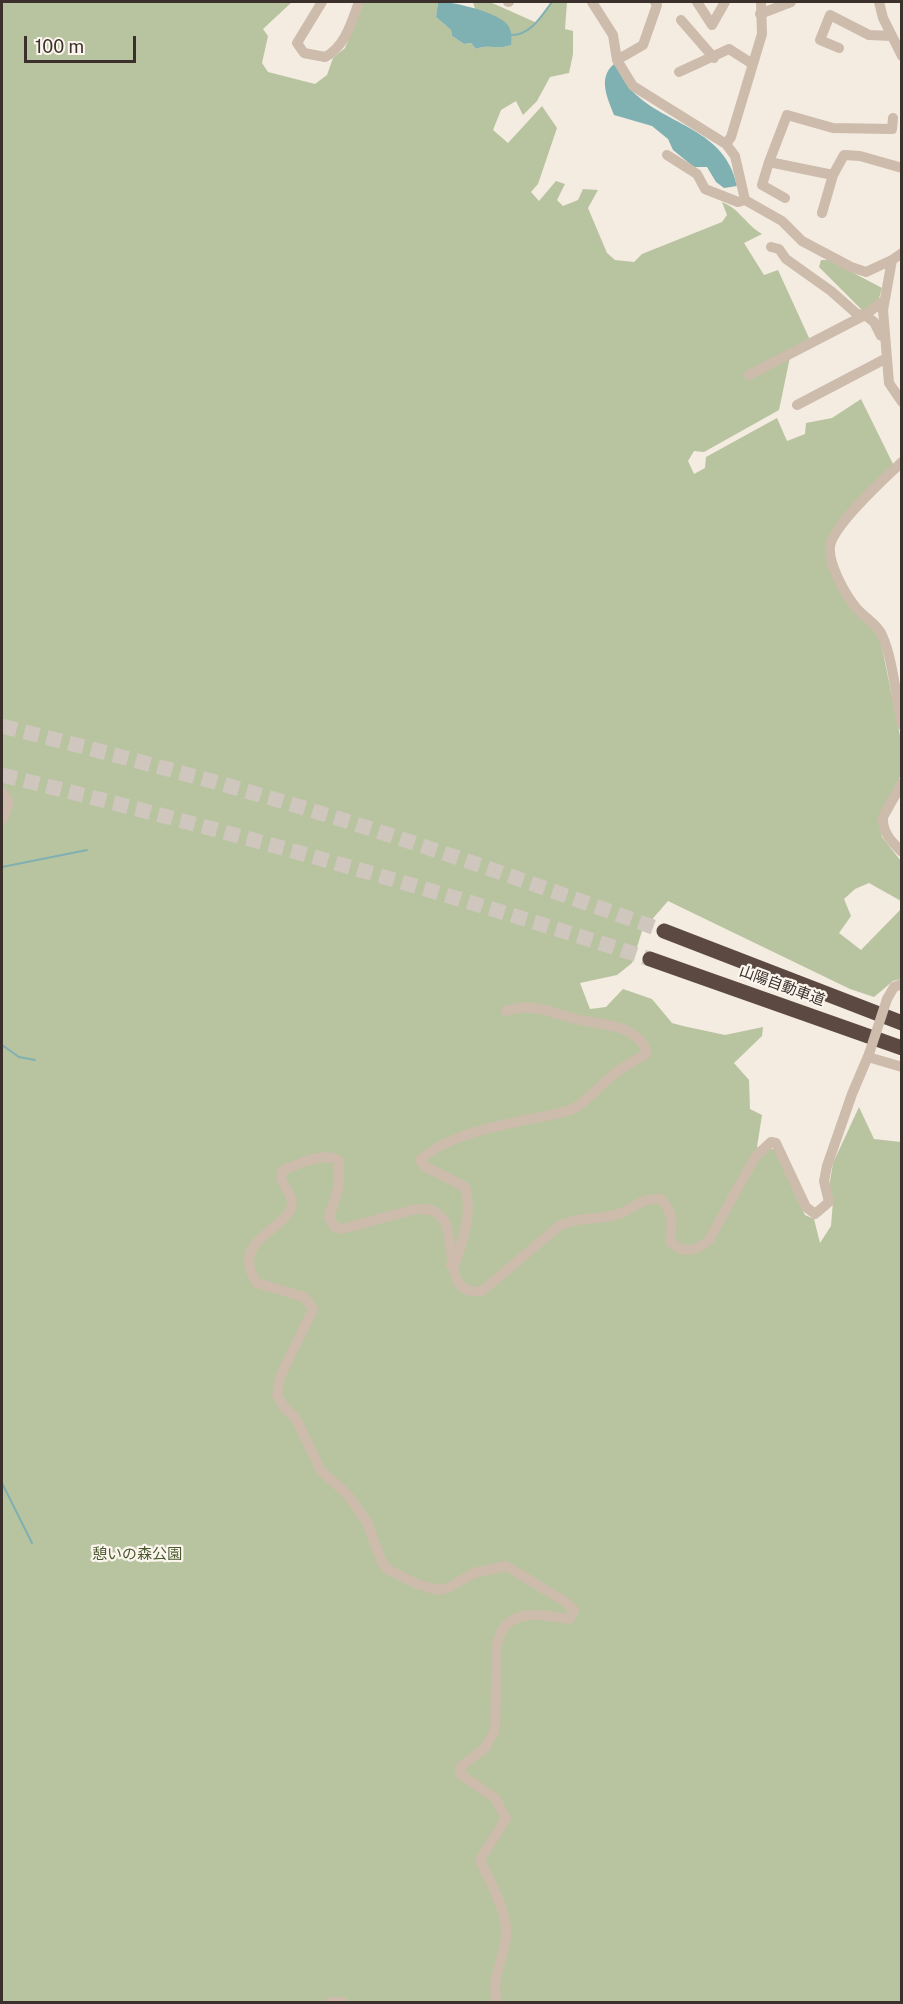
<!DOCTYPE html>
<html>
<head>
<meta charset="utf-8">
<style>
	body { margin:0 }
	#map { position:relative; width:903px; height:2004px; overflow:hidden; background:#f4ebe1; font-family:"Public Sans",sans-serif }
	canvas { display:block }
	.frame { position:absolute; inset:0; border:3px solid #3b302b; pointer-events:none }
	.scale { position:absolute; left:24px; top:36px; width:112px; height:27px; box-sizing:border-box; border:3px solid #3b302b; border-top:0; padding-left:8px; font-size:18px; line-height:21px; white-space:nowrap; color:#3b302b; -webkit-text-stroke:4px #fbf5ee; paint-order:stroke }
</style>
</head>
<body>
<div id="map">
<canvas width="903" height="2004"></canvas>
<div class="frame"></div>
<div class="scale">100 m</div>
</div>
<script>
const ctx = document.querySelector('canvas').getContext('2d');
ctx.lineJoin = 'round';
function fill(path, color) {
  ctx.fillStyle = color;
  ctx.fill(path, 'evenodd');
}
function strokePath(path, color, width, dash) {
  ctx.strokeStyle = color;
  ctx.lineWidth = width;
  ctx.lineCap = dash ? 'butt' : 'round';
  ctx.setLineDash(dash || []);
  ctx.stroke(path);
}
function label(font, color, halo, rows, align = 'center') {
  ctx.font = font + ' "Public Sans","Noto Sans JP",sans-serif';
  ctx.lineWidth = 4.5;
  ctx.setLineDash([]);
  ctx.textBaseline = 'middle';
  ctx.strokeStyle = halo;
  ctx.fillStyle = color;
  for (const [text, x, y, turn = 0] of rows) {
    ctx.save();
    ctx.translate(x, y);
    ctx.rotate((+turn || 0) * Math.PI / 180);
    ctx.textAlign = isNaN(turn) ? turn : align;
    if (halo) ctx.strokeText(text, 0, 0);
    ctx.fillText(text, 0, 0);
    ctx.restore();
  }
}
const green = new Path2D(`
	M2 2H292L263 29 268 36 262 63 268 72 315 84 327 75 333 58 345 48 363 2H438L436 17 451 30 452 36 464 44 471 43 476 49C489 44 499 50 511 45L505 23 475 9 473 2H490L537 23 552 2H567L565 29 573 31V54L569 73 550 77 537 101 523 115 516 101 501 110 493 130 508 143 542 106 557 128 538 184 531 192 539 201 556 181 565 184 557 200 563 206 578 200 583 189 598 190 588 208 607 253 615 260 634 262 642 254 722 222 727 215 722 202C740 209 745 224 762 234L744 243 764 275 778 270 810 340 790 357 779 410 704 452 694 451 688 461 694 474 705 468 706 457 777 418 787 441 805 434 806 423 832 418 861 399 894 466 832 534 825 546 833 574 880 638 902 745 901 775 878 818 882 837 901 861V901L869 883 855 889 844 899 851 916 839 933 861 950 901 909V979L893 981 874 997 850 989 668 901 642 931 632 963 617 975 580 983 590 1009 606 1007 623 989 652 999 672 1023 683 1026 725 1035 763 1027 762 1036 734 1063 749 1080 750 1109 762 1115 757 1147 774 1149 805 1215 814 1219 820 1243 831 1226 833 1201 829 1187 833 1163 859 1107 874 1139 901 1142V2002H2Z
	M821 260H829L882 288 878 302 868 310H862L819 267Z`);
const water = new Path2D(`
	M438 2C453 1 495 12 506 23 512 29 512 37 511 45 499 50 489 44 476 49L471 43 464 44 452 36 451 30 436 17Z
	M614 64C620 72 625 84 632 91 668 127 725 128 737 186L724 188 716 182 707 167H694L673 150 668 139 652 126 614 115C608 99 597 78 614 64Z`);
const stream = new Path2D(`
	M512 35C531 35 542 15 552 2
	M2 867 87 850
	M2 1045 19 1057 35 1060
	M2 1483 32 1543`);
const highwayTunnel = new Path2D(`
	M2 726C112 754 221 782 330 816 443 851 553 891 664 931
	M2 775C220 828 436 889 650 959`);
const minor = new Path2D(`
	M322 2 297 43 304 53 325 57C345 47 352 21 359 2
	M508 2H509
	M592 2 613 35 617 60 633 86 726 144 735 156 745 200
	M697 2 712 25 725 2
	M879 2 883 18 902 56
	M760 14 791 2
	M681 20 714 58
	M839 48 820 40 830 15 869 35 892 36
	M617 60 643 45 657 5 655 2
	M679 72 729 49 751 63
	M726 144 731 137 762 34 761 2
	M667 155 697 174 705 189 738 202 745 200 782 221 802 241 851 267 866 272 892 260 902 253
	M769 162 762 185 785 198
	M833 175 769 162 787 115 833 128 892 129 893 118
	M822 213 833 175 844 155 860 156 902 168
	M771 247 779 249 786 259 831 291 857 314 865 315 874 322 881 336H885
	M892 260 883 310 889 383 902 402
	M749 375 865 315 882 302
	M797 405 883 360 887 361
	M902 462C885 478 834 524 830 546 828 563 844 592 854 605 861 616 877 623 882 635 893 659 896 699 902 725
	M902 783 883 817C882 833 892 842 902 852
	M2 792 9 802 2 820
	M887 999 894 987 902 984
	M868 1057 902 1067
	M451 1265 455 1264C463 1239 473 1213 465 1187L424 1166 420 1160C454 1129 519 1123 564 1112L579 1106 616 1072 647 1053C638 1023 599 1025 575 1019 550 1012 531 1002 506 1011
	M330 2002H343
	M497 2002C489 1976 508 1955 506 1929 505 1906 489 1881 480 1860L506 1818 495 1798 460 1774V1767L485 1748 495 1730 497 1644C505 1607 540 1614 569 1619L574 1610 564 1601 506 1566 474 1573 448 1588 437 1590 417 1584 387 1569 382 1563 367 1522 347 1494 321 1471 295 1417 284 1407 277 1395 280 1377 313 1309 304 1297 257 1283C227 1239 290 1230 292 1203 292 1194 283 1186 281 1178L283 1170C300 1164 323 1151 339 1161V1185L329 1218 335 1227 342 1229 412 1210C477 1198 427 1299 482 1291L559 1226C578 1216 598 1221 618 1214 637 1208 638 1198 661 1199 674 1212 672 1224 670 1241 683 1255 696 1251 709 1240L755 1157 771 1142 776 1143 806 1207 815 1214 829 1202 824 1181 827 1166 852 1094 869 1054`);
const highway = new Path2D(`
	M664 931 902 1023
	M650 959 902 1048`);
const minorBridge = new Path2D(`
	M869 1054 887 999`);
const streetNames = [
	["山陽自動車道",782,986,20]
];
const parkNames = [
	["憩いの森公園",137,1554]
];
fill(green, '#b8c4a0');
fill(water, '#7fb0b2');
strokePath(stream, '#7fb0b2', 2);
strokePath(highwayTunnel, '#cfc6bd', 15, [15, 8]);
strokePath(minor, '#cdbbac', 10);
strokePath(highway, '#5c4a42', 15);
strokePath(minorBridge, '#cdbbac', 10);
label('15px', '#3b302b', '#fbf5ee', streetNames);
label('15px', '#4a5a2e', '#fbf5ee', parkNames);
</script>
</body>
</html>
